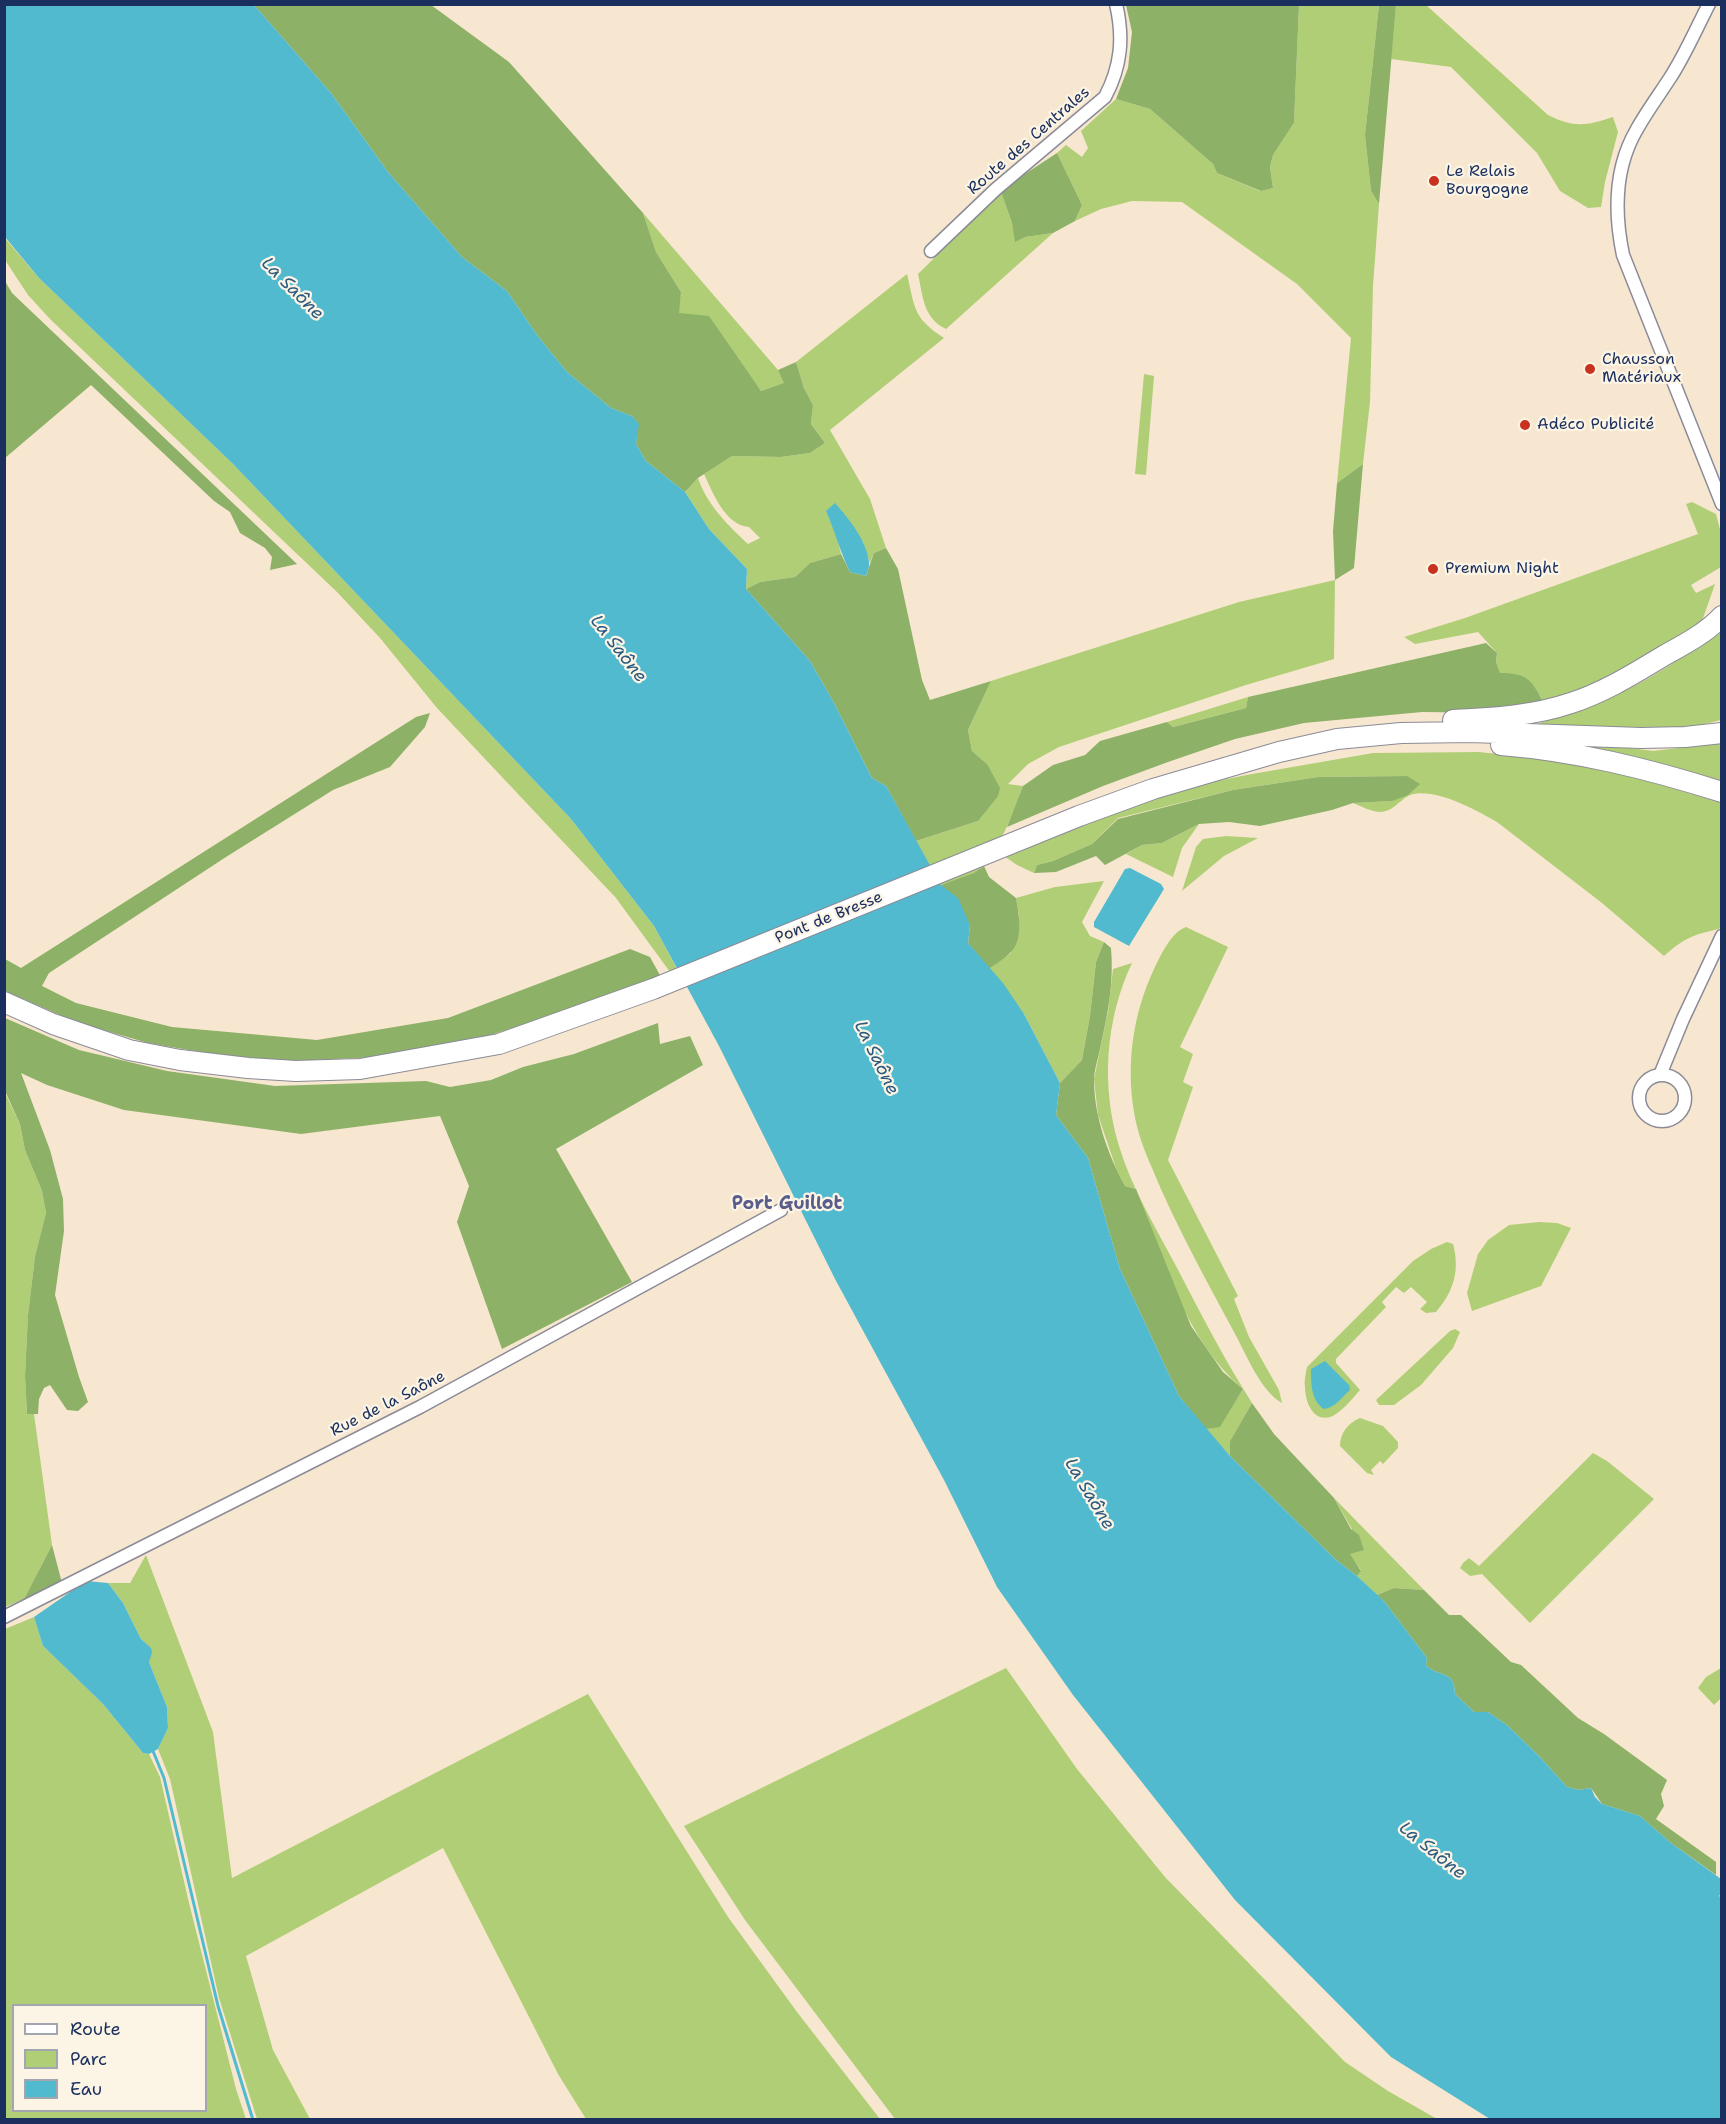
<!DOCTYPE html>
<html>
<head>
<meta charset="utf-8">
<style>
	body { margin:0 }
	#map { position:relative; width:1726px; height:2124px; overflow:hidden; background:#f8e7d0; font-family:"Shantell Sans",sans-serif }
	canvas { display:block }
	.frame { position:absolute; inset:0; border:6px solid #1b2f5e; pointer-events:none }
	.legend { position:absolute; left:12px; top:2004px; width:195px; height:108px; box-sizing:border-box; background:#fcf5e5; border:2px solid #a2a6af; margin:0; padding:8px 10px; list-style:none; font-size:18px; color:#1b2f5e }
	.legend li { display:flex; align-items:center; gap:12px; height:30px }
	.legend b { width:30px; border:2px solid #a2a6af }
</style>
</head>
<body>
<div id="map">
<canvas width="1726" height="2124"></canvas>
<div class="frame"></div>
<ul class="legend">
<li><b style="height:8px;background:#fff"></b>Route</li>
<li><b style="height:16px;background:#b0ce76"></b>Parc</li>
<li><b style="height:16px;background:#51bacf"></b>Eau</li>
</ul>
</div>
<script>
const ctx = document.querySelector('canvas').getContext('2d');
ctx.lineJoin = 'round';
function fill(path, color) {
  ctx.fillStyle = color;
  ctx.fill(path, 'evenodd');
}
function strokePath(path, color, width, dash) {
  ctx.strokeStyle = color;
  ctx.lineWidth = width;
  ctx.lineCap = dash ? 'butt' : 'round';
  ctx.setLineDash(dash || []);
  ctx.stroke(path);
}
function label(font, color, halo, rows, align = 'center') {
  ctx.font = font + ' "Shantell Sans",sans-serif';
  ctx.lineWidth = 4.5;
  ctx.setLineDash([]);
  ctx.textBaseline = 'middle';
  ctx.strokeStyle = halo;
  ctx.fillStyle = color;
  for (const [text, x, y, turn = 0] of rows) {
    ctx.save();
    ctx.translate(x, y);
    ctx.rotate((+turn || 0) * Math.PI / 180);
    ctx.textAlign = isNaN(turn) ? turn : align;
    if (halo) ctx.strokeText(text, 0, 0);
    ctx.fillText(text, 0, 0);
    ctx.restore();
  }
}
const green = new Path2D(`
	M1396 4 1426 5 1548 115C1574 128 1586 126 1613 117L1618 132 1605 182 1601 207 1588 208 1560 191 1537 153 1451 67 1391 59Z
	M1299 5H1379L1365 135 1371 191 1379 204 1373 286 1370 402 1363 464 1337 483 1351 338 1297 284 1182 202 1132 201 1101 209 1075 221 1082 205 1057 153 1066 145 1082 157 1088 148 1081 131 1116 99 1150 109 1213 164 1217 173 1260 191 1273 188 1270 167 1273 155 1294 123Z
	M1001 192 1012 223 1016 241 1025 237 1053 233 946 329C923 318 923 296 918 274Z
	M643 213 778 370 785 383 761 391 748 374 678 313 681 292 656 252Z
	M4 237 39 278 233 464 571 819 654 926 677 969 670 972 616 898 437 708 380 638 337 592 50 319 28 295 5 260Z
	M907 274C915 308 913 318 944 338L830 430 870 499 886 548 874 553 870 563 863 542 826 511 835 530 841 554 810 563 795 577 760 582 746 589 747 569 709 529 685 492 698 478C707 505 728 525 748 544L760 538 749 527C725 525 713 493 704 474L732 456 781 457 810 453 825 443 811 424 813 405 804 388 796 362Z
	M1144 374 1154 376 1146 475 1135 474Z
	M1692 502 1716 514 1721 533V567L1691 585 1696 593 1715 584 1701 624 1623 676 1545 706C1533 682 1530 673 1500 674L1496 662 1497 653 1478 632 1415 644 1404 637 1465 618 1698 534 1686 504Z
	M1335 580 1334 659 1246 685 1059 747 1028 764 1008 784 1023 786C1014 810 997 858 976 872 966 878 952 881 941 885L916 841 978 821 987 764 972 751 968 730 991 681 1239 602Z
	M1716 632H1721V720L1684 729 1642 730 1537 724C1563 715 1590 706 1616 695 1651 679 1686 656 1716 632Z
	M1248 697 1246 708 1173 727 1167 722Z
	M1522 742 1615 746 1653 751 1721 743V787Z
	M1479 752 1544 759 1614 770 1721 803V925L1719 929C1694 934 1683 939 1664 956L1602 903 1497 822C1476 810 1434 787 1410 795 1405 797 1399 803 1395 806 1381 818 1368 809 1353 803L1392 801 1407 776 1318 777 1233 790 1118 818 1092 844 1053 861 1037 865 1034 873 1017 865 1004 856 1023 846 1186 787 1252 774 1373 753Z
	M1199 824 1182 848 1173 877 1126 854 1142 845 1162 843Z
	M1226 836 1258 838 1224 856 1182 891 1196 847 1203 839Z
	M1104 881 1082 922 1090 936 1104 942 1096 962 1090 1016 1082 1060 1060 1083 1024 1014 989 969 1011 953 1019 916 1016 898 1055 887Z
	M1186 927 1228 947 1180 1047 1193 1054 1183 1082 1193 1087 1168 1160 1238 1296 1234 1299 1249 1337 1279 1390 1282 1403C1261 1392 1245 1352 1234 1332 1205 1278 1175 1224 1152 1168 1144 1150 1137 1131 1134 1112 1126 1063 1133 1014 1154 969 1161 955 1171 932 1186 927Z
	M1132 963C1105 1020 1101 1087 1119 1146 1132 1189 1156 1228 1176 1266 1200 1312 1224 1359 1252 1403L1230 1441V1456L1206 1429 1220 1426 1243 1389C1184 1339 1164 1259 1136 1189L1125 1186 1117 1171 1098 1115 1094 1079 1108 1011 1113 969Z
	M4 1091 20 1124 25 1150 42 1191 46 1213 35 1256 28 1315 25 1376 27 1414H34L52 1545 24 1599 5 1607Z
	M1539 1222 1557 1223 1571 1228 1541 1286 1472 1311 1467 1293 1478 1254 1488 1240 1509 1225Z
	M1447 1242 1453 1244C1460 1270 1454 1291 1436 1312L1426 1313 1420 1309 1427 1302 1411 1287 1404 1293 1396 1287 1382 1302 1386 1307 1336 1359V1363L1360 1390C1353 1398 1345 1408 1336 1414 1316 1427 1305 1404 1305 1387 1304 1380 1306 1373 1307 1367L1413 1261 1431 1249Z
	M1455 1329 1460 1332 1453 1348 1421 1385 1394 1405H1379L1376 1400 1450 1331Z
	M1360 1418 1383 1426 1398 1442V1448L1383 1464 1380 1461 1371 1470 1374 1475 1367 1473 1340 1446C1340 1433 1348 1423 1360 1418Z
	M1593 1453 1607 1461 1654 1499 1530 1623 1482 1574 1470 1576 1460 1568 1463 1563 1469 1558 1479 1566Z
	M1334 1498 1424 1590 1394 1588 1377 1595 1357 1576 1361 1570 1349 1554 1352 1529Z
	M146 1555 213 1732 232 1878 588 1694 728 1917 797 2012 880 2119H586L558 2074 443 1848 246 1956 273 2050 310 2119H257L219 1998 170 1779 158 1749 168 1728 167 1707 149 1662 150 1648 141 1639 123 1603 108 1583H130Z
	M34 1617 43 1646 103 1704 143 1753 149 1754 160 1777 189 1903 236 2089 246 2119 5 2120V1629ZM14 2006H206V2110H14Z
	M1006 1668 1077 1769 1165 1877 1345 2062 1388 2091 1437 2119H895L745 1920 684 1826Z
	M1721 1668V1698L1714 1705 1698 1688 1706 1677Z`);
const forest = new Path2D(`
	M254 5H431L509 62 643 213 656 252 681 292 679 313 709 316 761 391 784 383 778 370 796 362 804 388 813 405 811 424 825 443 810 453 781 457 732 456 698 478 685 492 646 461 636 444 638 424 632 416 611 408 567 372 537 335 507 291 462 257 388 172 331 93Z
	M1126 5H1299L1294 123 1273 155 1270 167 1273 188 1261 191 1217 173 1213 164 1150 109 1116 99 1128 68 1132 32Z
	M1379 5H1396L1379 204 1371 191 1365 135Z
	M1057 153 1082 205 1075 221 1053 233 1025 237 1015 242 1012 223 1001 192 1008 185Z
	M5 281 12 293 297 564 270 570 272 557 265 548 240 533 230 512 214 501 91 385 5 458Z
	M1363 464 1354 568 1335 580 1333 531 1337 483Z
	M886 548 898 569 922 680 930 700 991 681 968 730 972 751 987 764 1000 788 998 796 978 821 916 841 886 786 872 778 834 703 810 661 746 589 760 582 795 577 810 563 841 554 850 572 866 576 874 553Z
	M1486 643 1497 653 1496 662 1500 673C1530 673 1533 682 1545 706L1502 713 1422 712 1304 723 1235 739 1168 762 1103 786 1007 827 1023 786 1053 765 1085 755 1100 741 1167 722 1173 727 1246 708 1248 697Z
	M430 713 425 727 390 767 333 790 226 857 49 973 42 986 76 1003 172 1027 317 1040 448 1018 630 949 650 957 661 977 559 1014 474 1040 379 1057 290 1061 218 1055 148 1043 76 1022 5 991V959L21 968 416 717Z
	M1407 776 1420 784 1408 795 1392 801 1353 803 1332 810 1260 826 1229 822 1199 824 1162 843 1142 845 1105 865 1096 856 1056 872 1034 873 1037 865 1053 861 1092 844 1118 819 1233 790 1318 777Z
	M984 866 989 877 1016 898C1019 915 1024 941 1009 954 1003 960 995 964 989 969L968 943 970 925 941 885 974 873Z
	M1104 942 1111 948C1114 981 1108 1012 1101 1044 1099 1056 1094 1069 1094 1080 1094 1116 1108 1155 1125 1186L1136 1189 1191 1326 1223 1372 1243 1389 1220 1427 1206 1429 1179 1396 1120 1269 1088 1158 1056 1115 1060 1083 1082 1060 1090 1016 1096 962Z
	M5 1018 79 1050 167 1071 275 1086 426 1081 450 1087 491 1080 523 1067 574 1054 658 1023 660 1044 690 1036 703 1065 556 1149 632 1282 502 1349 457 1222 469 1186 440 1116 301 1134 124 1110 47 1085 21 1073 50 1150 63 1199 64 1231 55 1295 79 1377 88 1402 78 1411 67 1410 50 1385 44 1388 39 1399 38 1414H27L25 1376 28 1315 35 1256 46 1213 42 1191 25 1150 20 1124 5 1091Z
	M1252 1403 1274 1434 1334 1498 1351 1529 1359 1535 1364 1550 1350 1554 1361 1571 1357 1576 1335 1559 1230 1456V1441Z
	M52 1545 62 1583 24 1599Z
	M1394 1588 1424 1590 1449 1615H1461L1511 1662 1521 1665 1578 1718 1604 1734 1667 1780 1661 1794 1664 1806 1656 1819 1716 1862V1875L1671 1843 1640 1816 1602 1804 1591 1788 1579 1790 1567 1787 1539 1756 1507 1725 1488 1712H1474L1455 1694C1455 1669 1438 1678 1426 1665L1427 1658 1384 1601 1377 1595Z`);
const water = new Path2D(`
	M4 5H254L331 93 388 172 462 257 507 291 537 335 567 372 611 408 632 416 639 424 636 444 646 461 685 492 709 529 747 569 746 589 810 661 834 703 872 778 886 786 941 885 958 898 970 925 968 943 1003 983 1024 1014 1060 1083 1056 1115 1088 1158 1120 1269 1179 1396 1230 1456 1335 1559 1357 1576 1384 1601 1427 1658 1426 1665C1438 1678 1455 1669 1455 1694L1474 1712H1488L1507 1725 1539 1756 1567 1787 1579 1790 1591 1788 1595 1797 1602 1804 1640 1816 1671 1843 1721 1879V1894L1719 1896 1722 1898 1721 2119H1490L1391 2057 1235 1900 1073 1695 997 1587 944 1480 835 1279 719 1046 654 926 571 819 233 464 39 278 5 237Z
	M835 503C849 519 867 541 869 562 870 567 867 572 866 576L850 572C840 552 835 531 826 511Z
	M1130 868 1161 884 1164 889 1129 946 1094 927V922L1125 869Z
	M1325 1361 1349 1385 1350 1390C1341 1398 1336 1407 1324 1409 1311 1401 1311 1383 1311 1369Z
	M86 1581 108 1583 123 1603 141 1639 151 1648 152 1653 149 1662 167 1707 168 1728 158 1749 149 1754 143 1753 103 1704 43 1646 34 1617Z`);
const stream = new Path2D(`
	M153 1751 164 1778 218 2006 253 2120`);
const street = new Path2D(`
	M1709 4C1696 29 1685 55 1670 78 1659 95 1647 111 1637 129 1614 168 1614 212 1623 255L1722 504
	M931 251 996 189 1105 97C1121 67 1124 38 1116 4
	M1660 1075 1683 1019 1722 936
	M1639 1098a23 23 0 1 1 46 0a23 23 0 1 1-46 0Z
	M4 1617 420 1407 781 1210`);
const primary = new Path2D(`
	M1453 720C1493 718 1533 716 1571 703 1605 692 1635 673 1665 655 1685 644 1706 633 1722 616
	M1501 745C1577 751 1649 769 1722 792
	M4 1002 53 1024 129 1050 180 1060 248 1068 296 1071 360 1069 499 1044 653 989 1079 816 1153 789 1279 752 1337 739 1401 733 1470 732 1641 738 1685 737 1722 733`);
const markers = [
	[1434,181,6,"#c8321e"],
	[1590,369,6,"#c8321e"],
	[1525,425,6,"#c8321e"],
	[1433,569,6,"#c8321e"]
];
const streetNames = [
	["Route des Centrales",1029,141,-41],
	["Pont de Bresse",829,918,-22],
	["Rue de la Saône",388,1404,-27]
];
const poiNames = [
	["Le Relais",1446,172],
	["Bourgogne",1446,190],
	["Chausson",1602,360],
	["Matériaux",1602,378],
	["Adéco Publicité",1537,425],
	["Premium Night",1445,569]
];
const waterNames = [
	["La Saône",292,289,45],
	["La Saône",618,649,52],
	["La Saône",876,1058,64],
	["La Saône",1089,1494,59],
	["La Saône",1432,1851,39]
];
const neighbourhoodNames = [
	["Port Guillot",787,1204]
];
fill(green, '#b0ce76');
fill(forest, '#8cb167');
fill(water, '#51bacf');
strokePath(stream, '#51bacf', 3);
strokePath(street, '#8a8b97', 15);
strokePath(primary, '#8a8b97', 22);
strokePath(street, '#fff', 12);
strokePath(primary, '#fff', 20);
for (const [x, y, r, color] of markers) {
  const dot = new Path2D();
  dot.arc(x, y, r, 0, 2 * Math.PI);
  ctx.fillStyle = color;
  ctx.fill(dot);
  strokePath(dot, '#fcf5e5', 2);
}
label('16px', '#1b2f5e', '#fcf5e5', streetNames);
label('16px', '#1b2f5e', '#fcf5e5', poiNames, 'left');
label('italic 18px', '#2b5980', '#fcf5e5', waterNames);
label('bold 18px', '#595d8c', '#fcf5e5', neighbourhoodNames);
</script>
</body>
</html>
